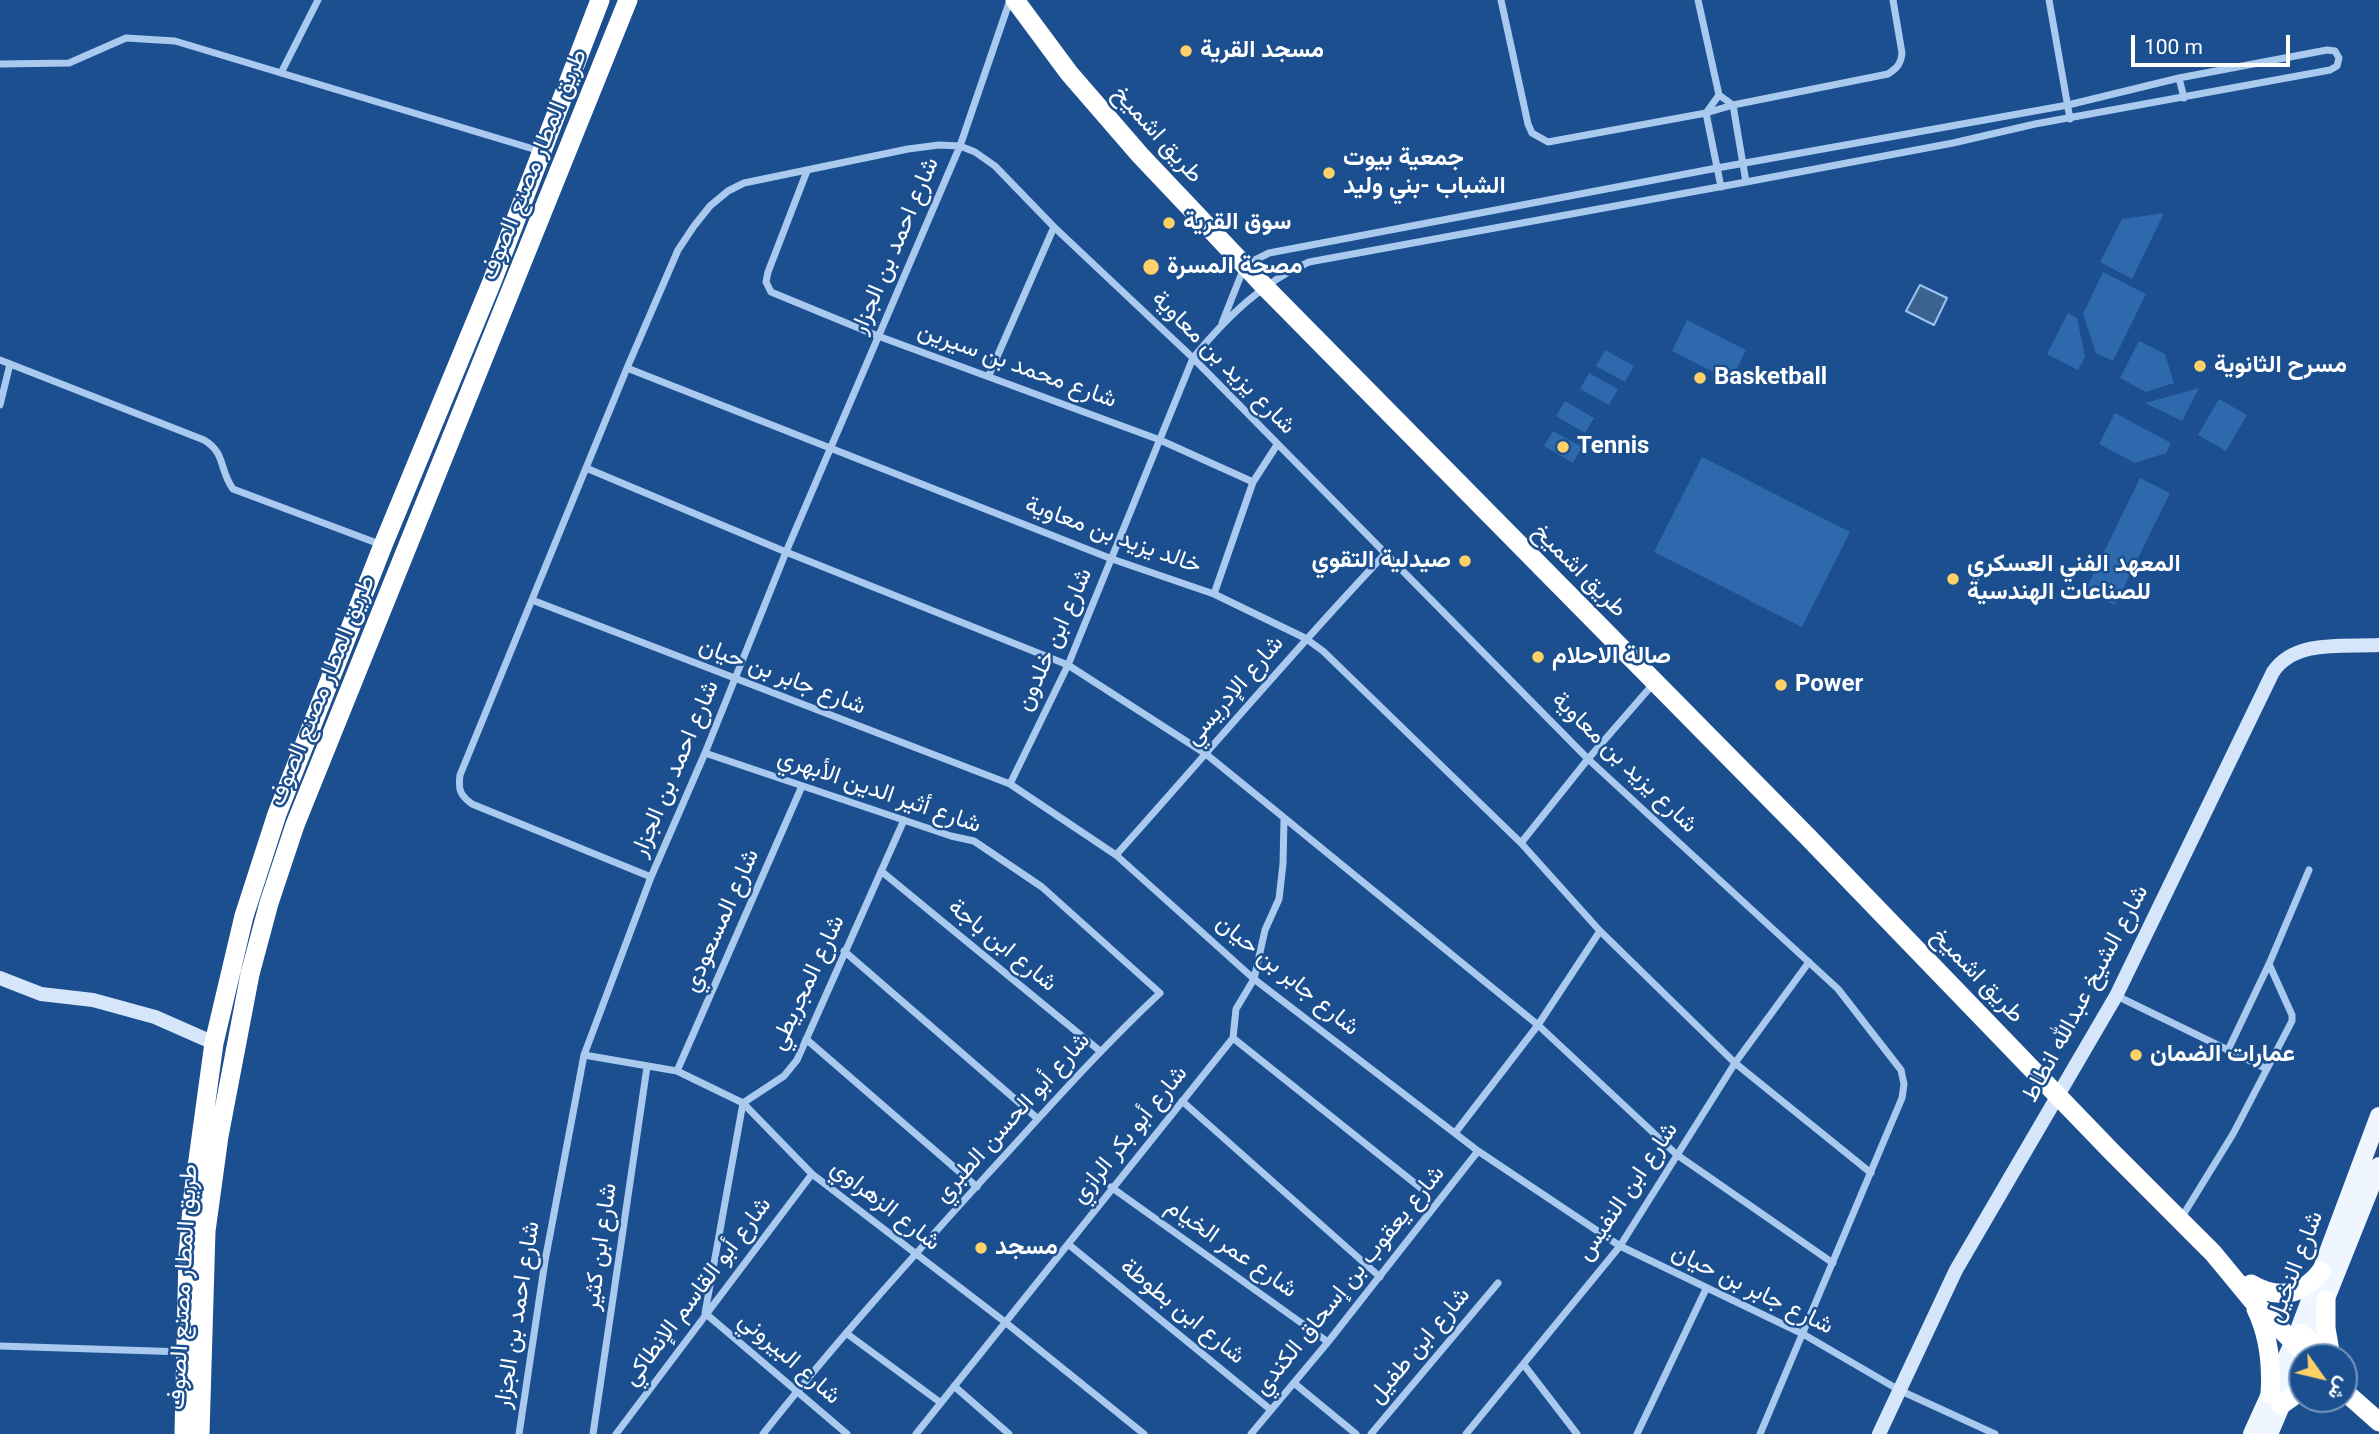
<!DOCTYPE html>
<html>
<head>
<meta charset="utf-8">
<style>
	body { margin:0 }
	#map { position:relative; width:2379px; height:1434px; overflow:hidden; background:#1b4f8f; font-family:Roboto,Vazirmatn,sans-serif }
	canvas { display:block }
	.north { position:absolute; left:2288px; top:1343px; width:70px; height:70px; box-sizing:border-box; background:#1b4f8f; border:2px solid #7695bc; border-radius:50%; rotate:124deg; font-size:19px; font-weight:700; line-height:28px; text-align:center; color:#fff }
	.north::after { content:''; display:block; margin:auto; width:24px; height:32px; background:#ffd166; clip-path:polygon(50% 0,100% 100%,50% 72%,0 100%) }
	.scale { position:absolute; left:2131px; top:35px; width:159px; height:32px; box-sizing:border-box; border:4px solid #fff; border-top:0; padding-left:9px; font-size:21px; line-height:24px; white-space:nowrap; color:#fff; -webkit-text-stroke:5px #1b4f8f; paint-order:stroke }
</style>
</head>
<body>
<div id="map">
<canvas width="2379" height="1434"></canvas>
<div class="north">ش</div>
<div class="scale">100 m</div>
</div>
<script>
const ctx = document.querySelector('canvas').getContext('2d');
ctx.lineJoin = 'round';
function fill(path, color) {
  ctx.fillStyle = color;
  ctx.fill(path, 'evenodd');
}
function strokePath(path, color, width, dash) {
  ctx.strokeStyle = color;
  ctx.lineWidth = width;
  ctx.lineCap = dash ? 'butt' : 'round';
  ctx.setLineDash(dash || []);
  ctx.stroke(path);
}
function label(font, color, halo, rows, align = 'center') {
  ctx.font = font + ' Roboto,Vazirmatn,sans-serif';
  ctx.lineWidth = 5;
  ctx.setLineDash([]);
  ctx.textBaseline = 'middle';
  ctx.strokeStyle = halo;
  ctx.fillStyle = color;
  for (const [text, x, y, turn = 0] of rows) {
    ctx.save();
    ctx.translate(x, y);
    ctx.rotate((+turn || 0) * Math.PI / 180);
    ctx.textAlign = isNaN(turn) ? turn : align;
    if (halo) ctx.strokeText(text, 0, 0);
    ctx.fillText(text, 0, 0);
    ctx.restore();
  }
}
const green = new Path2D(`
	M2164 213 2132 279 2100 262 2122 219Z
	M2103 272 2146 294 2113 361 2096 353 2083 314Z
	M2068 313 2077 318 2085 357 2078 370 2047 354Z
	M1687 320 1746 350 1731 381 1672 351Z
	M2139 341 2165 354 2174 383 2146 392 2120 378Z
	M1605 350 1634 366 1625 382 1596 366Z
	M1589 373 1618 389 1609 405 1580 389Z
	M2199 388 2182 421 2145 403Z
	M2219 399 2247 415 2226 451 2198 435Z
	M1565 401 1594 418 1585 433 1556 416Z
	M2115 413 2171 443 2166 453 2135 463 2099 444Z
	M1553 431 1582 447 1573 463 1544 446Z
	M1702 457 1850 532 1802 627 1654 552Z
	M2140 478 2170 493 2115 605 2085 591Z`);
const water = new Path2D(`
	M1920 285 1947 298 1934 325 1906 311Z`);
const street = new Path2D(`
	M1501 0 1528 124 1532 133 1548 142 1706 113 1733 105 1888 74C1897 68 1901 64 1902 53L1893 0
	M1698 0 1719 95 1733 105 1746 182
	M2049 0 2070 119
	M0 64 69 63 126 38 175 41 540 151
	M281 73 318 0
	M2179 78 2184 98
	M1719 95 1706 113 1721 187
	M807 171 768 272 766 282 771 292 878 336 1160 440 1253 482
	M0 360 204 440C226 453 219 470 233 489L382 545
	M627 368 1112 559 1214 594 1305 638 1323 651 1521 843 1600 931 1735 1063 1871 1173
	M989 375 1054 227
	M0 405 10 364
	M586 468 786 552 1068 665 1206 754 1538 1025 1676 1154 1833 1263
	M1214 594 1253 482 1277 445
	M532 600 1010 784 1116 855 1254 979 1478 1151 1620 1246 1803 1334 1899 1390 1995 1434
	M705 753 951 836 974 841 1042 887 1160 993C1098 1051 1042 1115 985 1177 909 1261 833 1345 763 1434
	M1010 784 1068 665 1193 358C1225 319 1262 282 1309 262L1746 182 1953 143 2035 124 2330 70 2337 66 2339 58 2335 51 2327 50 2179 78 2068 105 1717 168 1269 253 1245 265 1222 323
	M1521 843 1588 759 1654 683
	M1116 855C1206 755 1292 652 1385 554
	M881 871 1100 1051
	M651 877 472 804C460 795 458 790 460 775L627 368 678 250 694 226 710 206 728 191 744 183 908 149 939 145 960 146 975 152 995 166 1054 227 1193 358 1588 759 1838 989 1901 1070 1904 1084 1902 1098 1760 1434
	M844 951 1038 1119
	M2117 996 2267 1069
	M1233 1038 1427 1193
	M806 1039 977 1187
	M2228 1050 2269 964 2309 870
	M584 1055 677 1071 743 1103 812 1174 1005 1322 1144 1434
	M677 1071 802 786
	M1182 1101 1380 1277
	M1455 1133 1538 1025 1600 931
	M1111 1187 1328 1342
	M2180 1220 2233 1134 2292 1021V1015L2269 964
	M1068 1244 1271 1410
	M846 1333 941 1403
	M0 1346 185 1352
	M1524 1365 1577 1434
	M1294 1383 1356 1434
	M954 1386 1009 1434
	M519 1434 545 1261 584 1055 651 877 705 753 786 552 960 146 1010 0
	M593 1434 647 1067
	M616 1434 812 1174
	M847 1434 705 1313 743 1103 784 1076 797 1060 904 820
	M916 1434 1233 1038 1236 1009 1254 979 1265 930 1279 899 1283 864 1284 820
	M1251 1434 1328 1342 1478 1151
	M1371 1434 1498 1283
	M1466 1434 1620 1246 1735 1063 1809 962
	M1637 1434 1706 1289`);
const secondary = new Path2D(`
	M0 978 41 994 93 1000 155 1017 214 1043
	M1879 1434 1956 1270 2116 996 2273 672C2295 639 2344 647 2379 645`);
const primary = new Path2D(`
	M2305 1351 2379 1166
	M2252 1434 2299 1330 2379 1116
	M2269 1434 2302 1357`);
const highway = new Path2D(`
	M1015 0 1069 73 1140 155 1266 288 1807 836 2113 1153 2213 1253 2251 1299 2308 1357
	M2251 1284C2278 1300 2302 1296 2321 1271
	M2326 1300V1328L2331 1357
	M2256 1309C2269 1336 2272 1364 2270 1394
	M2302 1333 2325 1357
	M2344 1391 2379 1422
	M2281 1405 2302 1390
	M184 1434 188 1255 193 1196 214 1043 244 916 277 814 383 545 491 284 600 0
	M200 1434 206 1231 219 1136 250 974 269 903 295 825 628 0`);
const markers = [
	[1186,51,7,"#ffd166"],
	[1329,173,7,"#ffd166"],
	[1169,223,7,"#ffd166"],
	[1151,267,9,"#ffd166"],
	[2200,366,7,"#ffd166"],
	[1700,378,7,"#ffd166"],
	[1563,447,7,"#ffd166"],
	[1465,561,7,"#ffd166"],
	[1953,579,7,"#ffd166"],
	[1538,657,7,"#ffd166"],
	[1781,685,7,"#ffd166"],
	[2136,1055,7,"#ffd166"],
	[981,1248,7,"#ffd166"]
];
const poiNames = [
	["مسجد القرية",1200,51],
	["جمعية بيوت",1343,159],
	["الشباب -بني وليد",1343,187],
	["سوق القرية",1183,223],
	["مصحة المسرة",1167,267],
	["مسرح الثانوية",2214,366],
	["Basketball",1714,378],
	["Tennis",1577,447],
	["صيدلية التقوي",1451,561,"right"],
	["المعهد الفني العسكري",1967,565],
	["للصناعات الهندسية",1967,593],
	["صالة الاحلام",1552,657],
	["Power",1795,685],
	["عمارات الضمان",2150,1055],
	["مسجد",995,1248]
];
const streetNames = [
	["طريق اشميخ",1157,135,48],
	["طريق المطار مصنع الصوف",535,165,-68],
	["شارع احمد بن الجزار",896,246,-67],
	["شارع يزيد بن معاوية",1223,363,45],
	["شارع محمد بن سيرين",1017,366,20],
	["خالد يزيد بن معاوية",1113,536,20],
	["طريق اشميخ",1579,571,45],
	["شارع ابن خلدون",1055,640,-66],
	["شارع جابر بن حيان",782,677,21],
	["طريق المطار مصنع الصوف",323,691,-68],
	["شارع الإدريسي",1235,691,-49],
	["شارع يزيد بن معاوية",1624,763,44],
	["شارع احمد بن الجزار",676,769,-67],
	["شارع أثير الدين الأبهري",879,792,19],
	["شارع المسعودي",722,921,-66],
	["شارع ابن باجة",1002,946,39],
	["شارع جابر بن حيان",1287,976,39],
	["طريق اشميخ",1977,976,46],
	["شارع المجريطي",808,983,-65],
	["شارع الشيخ عبدالله انطاط",2086,994,-62],
	["شارع أبو الحسن الطبري",1013,1118,-48],
	["شارع أبو بكر الرازي",1130,1135,-51],
	["شارع ابن النفيس",1628,1192,-56],
	["شارع الزهراوي",885,1206,38],
	["شارع ابن كثير",601,1247,-82],
	["شارع عمر الخيام",1231,1249,35],
	["شارع النخيل",2296,1267,-69],
	["شارع يعقوب بن إسحاق الكندي",1350,1281,-51],
	["طريق المطار مصنع الصوف",184,1287,-87],
	["شارع جابر بن حيان",1752,1290,26],
	["شارع أبو القاسم الإنطاكي",698,1292,-53],
	["شارع ابن بطوطة",1182,1312,39],
	["شارع احمد بن الجزار",518,1315,-81],
	["شارع ابن طفيل",1420,1346,-50],
	["شارع البيروني",789,1359,41]
];
fill(green, '#2e69ad');
fill(water, '#3c6290');
strokePath(water, '#9cc4f0', 2);
strokePath(street, '#a9c9ee', 7);
strokePath(secondary, '#d6e6fa', 14);
strokePath(primary, '#f0f6ff', 18);
strokePath(highway, '#fff', 19);
for (const [x, y, r, color] of markers) {
  const dot = new Path2D();
  dot.arc(x, y, r, 0, 2 * Math.PI);
  ctx.fillStyle = color;
  ctx.fill(dot);
  strokePath(dot, '#1b4f8f', 2.5);
}
label('bold 24px', '#fff', '#1b4f8f', poiNames, 'left');
label('24px', '#fff', '#1b4f8f', streetNames);
</script>
</body>
</html>
